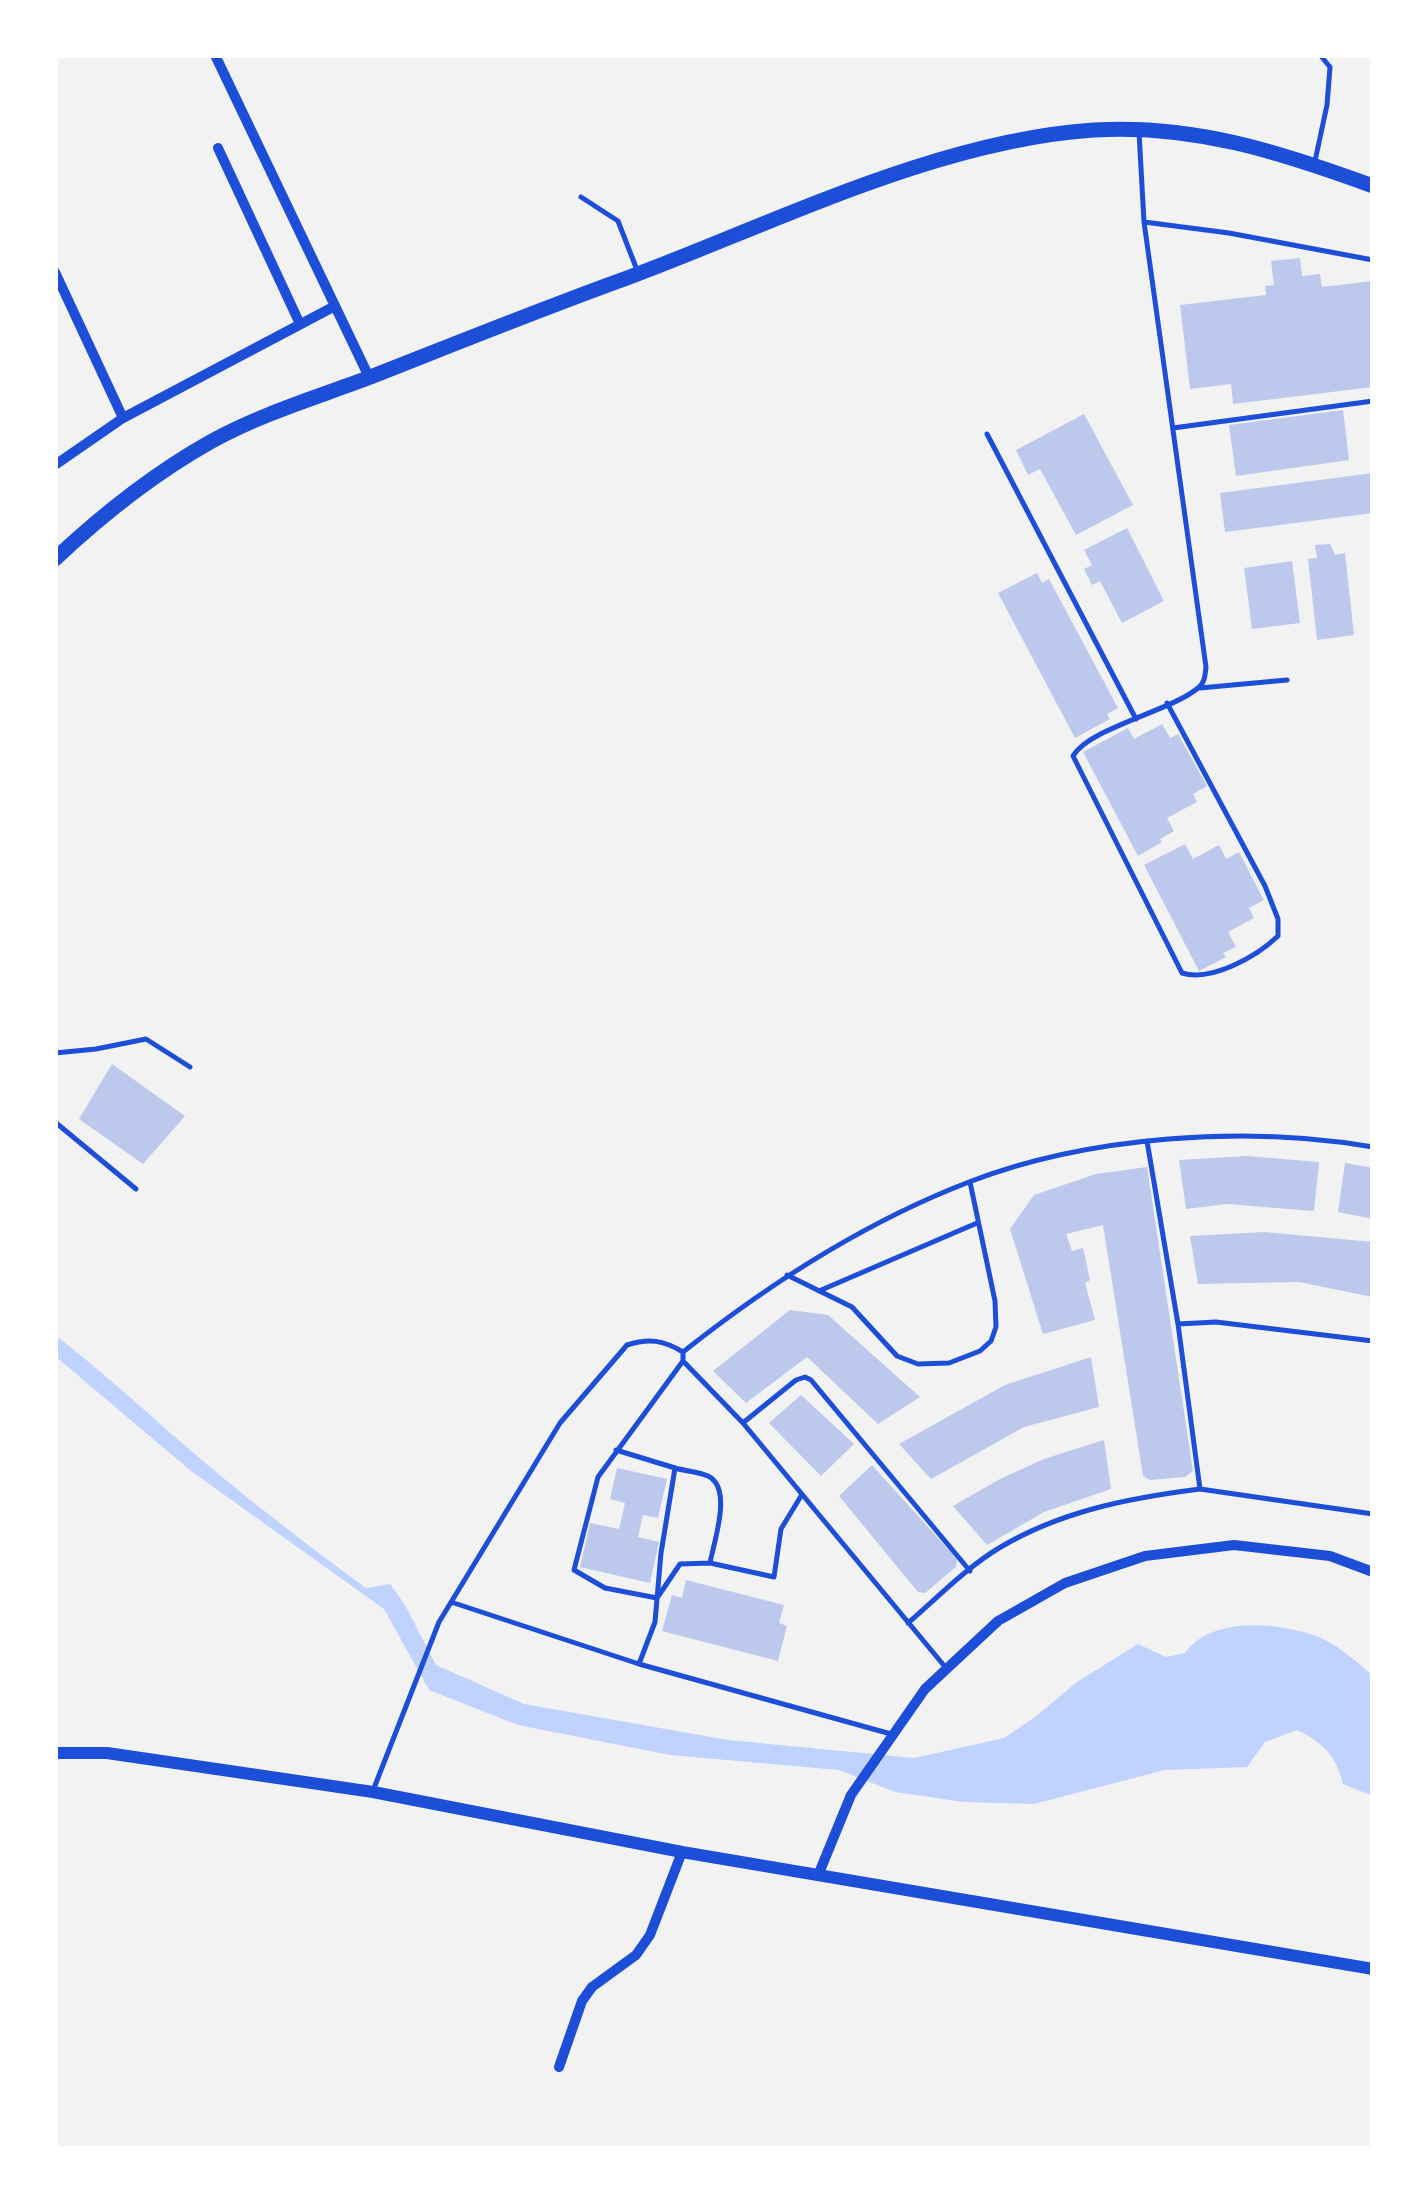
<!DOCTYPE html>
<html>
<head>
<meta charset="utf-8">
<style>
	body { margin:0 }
	#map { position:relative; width:1428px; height:2204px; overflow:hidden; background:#f2f2f2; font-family:"Fira Sans",sans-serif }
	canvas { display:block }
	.frame { position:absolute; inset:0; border:58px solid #fff; pointer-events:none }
</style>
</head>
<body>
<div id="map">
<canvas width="1428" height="2204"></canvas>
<div class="frame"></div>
</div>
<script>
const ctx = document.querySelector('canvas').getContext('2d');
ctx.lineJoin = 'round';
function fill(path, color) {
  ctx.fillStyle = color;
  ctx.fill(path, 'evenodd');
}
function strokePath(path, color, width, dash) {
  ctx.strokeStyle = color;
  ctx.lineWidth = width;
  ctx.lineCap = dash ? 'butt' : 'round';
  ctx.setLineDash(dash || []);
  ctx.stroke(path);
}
const water = new Path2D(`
	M55 1335C102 1371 145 1411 190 1450 246 1498 306 1544 366 1588L390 1584 405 1605 436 1665 524 1704 728 1740 914 1758 1004 1738 1035 1717 1077 1682 1138 1644 1166 1657 1185 1653C1211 1616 1277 1622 1316 1636 1336 1643 1357 1662 1373 1676V1796L1343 1784C1336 1755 1323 1743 1297 1730L1265 1742 1247 1767 1165 1770 1034 1804 964 1802 895 1792 839 1770 670 1755 518 1725 429 1690 384 1609 191 1471 55 1356Z`);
const building = new Path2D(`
	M1300 258 1302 276 1320 274 1322 287 1373 281V387L1233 404 1231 384 1190 389 1180 305 1266 295 1265 286 1274 285 1271 261Z
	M1343 410 1349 460 1236 476 1229 425Z
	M1084 414 1133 505 1076 535 1040 469 1028 475 1016 450Z
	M1373 473V513L1225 532 1220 493Z
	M1127 528 1164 601 1122 623 1100 581 1092 585 1084 569 1092 565 1084 550Z
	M1330 544 1335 555 1345 553 1354 635 1317 640 1308 559 1317 558 1315 545Z
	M1292 561 1300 623 1252 629 1244 568Z
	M1037 573 1042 583 1049 579 1118 708 1107 714 1110 719 1075 738 998 593Z
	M1162 724 1170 738 1178 734 1207 786 1193 794 1197 802 1167 818 1174 831 1160 839 1162 842 1138 856 1083 752 1128 728 1134 739Z
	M1185 844 1193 859 1219 845 1226 859 1239 852 1264 900 1249 908 1254 918 1228 932 1236 947 1223 953 1226 957 1199 971 1144 865Z
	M112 1064 185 1116 143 1164 79 1119Z
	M1246 1156 1319 1162 1314 1211 1227 1204 1186 1209 1179 1160Z
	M1345 1163 1373 1168V1219L1338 1212Z
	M1147 1167 1193 1471 1185 1477 1150 1480 1143 1476 1103 1225 1066 1234 1072 1251 1083 1248 1090 1280 1085 1283 1095 1320 1043 1334 1010 1229 1034 1195 1096 1174Z
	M1265 1232 1373 1242V1297L1299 1282 1198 1284 1190 1236Z
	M790 1310 828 1315 920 1397 878 1424 807 1357 746 1403 713 1371Z
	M1091 1357 1099 1407 1024 1427 931 1479 899 1444 1005 1385Z
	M801 1395 854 1444 821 1476 769 1423Z
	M1104 1440 1111 1489 1044 1512 987 1545 953 1506 1000 1479 1044 1459Z
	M872 1465 957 1559 956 1567 925 1593 918 1592 839 1496Z
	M617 1468 667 1479 658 1518 643 1515 638 1537 659 1542 650 1583 580 1567 590 1523 619 1529 625 1503 610 1499Z
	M686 1580 784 1605 779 1623 787 1626 778 1661 662 1631 672 1595 682 1598Z`);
const service = new Path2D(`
	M1139 132 1144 222 1206 667C1205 675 1205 683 1198 688 1171 711 1089 728 1073 756L1182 973C1211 982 1256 957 1278 936V919L1265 886 1167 703
	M1315 161 1327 105 1330 67 1320 55
	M581 197 618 221 637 270
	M1144 222 1229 233 1373 260
	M1173 428 1373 401
	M987 434 1136 719
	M1200 688 1287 680
	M55 1053 96 1049 146 1039 190 1067
	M55 1122 136 1189
	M1147 1141 1178 1324
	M787 1275 852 1307 897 1356 918 1364 949 1363 980 1351 991 1341 996 1327 995 1301 970 1182
	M819 1291 977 1223
	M1373 1341 1216 1322 1178 1324 1200 1489 1373 1514
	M683 1352V1361L743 1423 946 1668
	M683 1361 598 1477 574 1570 605 1588 657 1598 680 1564 710 1563 774 1577 781 1529 801 1496
	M744 1422 796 1380 805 1377 811 1380 970 1571
	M616 1450 675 1468 661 1553 655 1622 639 1664
	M675 1468C685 1471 699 1472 708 1476 733 1488 714 1541 710 1563
	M454 1603 639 1664 891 1734
	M908 1623C937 1598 966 1568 999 1548 1061 1511 1129 1498 1200 1489
	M374 1788 439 1622 560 1423 627 1345C649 1338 663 1340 683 1352 770 1283 865 1222 969 1182 1088 1136 1247 1125 1373 1147`);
const minor = new Path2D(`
	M215 55 369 377
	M218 148 300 324
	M55 272 123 418
	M55 465 123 418 335 306
	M819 1873 851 1795 925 1689 998 1621 1065 1583 1145 1556 1234 1545 1330 1556 1373 1572
	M559 2067 582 2001 592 1987 636 1955 650 1935 682 1852`);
const tertiary = new Path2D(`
	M55 1753H107L373 1792 682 1852 1373 1969`);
const primary = new Path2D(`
	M55 559C104 513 153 474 212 441 263 413 318 397 373 376 457 343 541 309 627 278 772 224 938 140 1094 130 1194 124 1280 152 1373 186`);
fill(water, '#bfd3fe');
fill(building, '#bdc9ec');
strokePath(service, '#1d4ed8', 5);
strokePath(minor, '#1d4ed8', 10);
strokePath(tertiary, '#1d4ed8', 12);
strokePath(primary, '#1d4ed8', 15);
</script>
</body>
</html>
